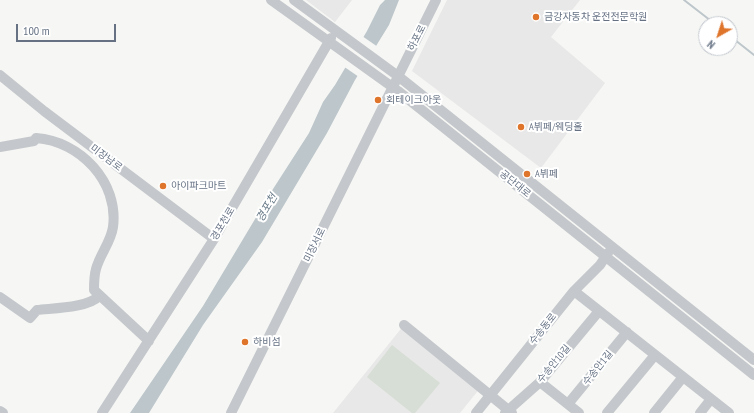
<!DOCTYPE html>
<html>
<head>
<meta charset="utf-8">
<style>
	body { margin:0 }
	#map { position:relative; width:754px; height:413px; overflow:hidden; background:#f6f7f4; font-family:"PT Sans Narrow",sans-serif }
	canvas { display:block }
	.north { position:absolute; left:698px; top:16px; width:40px; height:40px; box-sizing:border-box; background:#fff; border:1px solid #c2c7ce; border-radius:50%; rotate:219deg; font-size:11px; font-weight:700; line-height:16px; text-align:center; color:#667284 }
	.north::after { content:''; display:block; margin:auto; width:14px; height:18px; background:#df742b; clip-path:polygon(50% 0,100% 100%,50% 72%,0 100%) }
	.scale { position:absolute; left:16px; top:24px; width:100px; height:18px; box-sizing:border-box; border:2px solid #667284; border-top:0; padding-left:5px; font-size:12px; line-height:14px; white-space:nowrap; color:#667284; -webkit-text-stroke:3px #fff; paint-order:stroke }
</style>
</head>
<body>
<div id="map">
<canvas width="754" height="413"></canvas>
<div class="north">N</div>
<div class="scale">100 m</div>
</div>
<script>
const ctx = document.querySelector('canvas').getContext('2d');
ctx.lineJoin = 'round';
function fill(path, color) {
  ctx.fillStyle = color;
  ctx.fill(path, 'evenodd');
}
function strokePath(path, color, width, dash) {
  ctx.strokeStyle = color;
  ctx.lineWidth = width;
  ctx.lineCap = dash ? 'butt' : 'round';
  ctx.setLineDash(dash || []);
  ctx.stroke(path);
}
function label(font, color, halo, rows, align = 'center') {
  ctx.font = font + ' "PT Sans Narrow","Noto Sans KR",sans-serif';
  ctx.lineWidth = 4;
  ctx.setLineDash([]);
  ctx.textBaseline = 'middle';
  ctx.strokeStyle = halo;
  ctx.fillStyle = color;
  for (const [text, x, y, turn = 0] of rows) {
    ctx.save();
    ctx.translate(x, y);
    ctx.rotate((+turn || 0) * Math.PI / 180);
    ctx.textAlign = isNaN(turn) ? turn : align;
    if (halo) ctx.strokeText(text, 0, 0);
    ctx.fillText(text, 0, 0);
    ctx.restore();
  }
}
const built = new Path2D(`
	M306 0H352L335 22Z
	M447 0H580L551 37 605 83 541 168 412 71Z
	M404 325 481 387 460 413H333Z`);
const green = new Path2D(`
	M392 345 440 383 415 413H412L367 377Z`);
const water = new Path2D(`
	M385 0H399L389 25 355 80 327 133 262 242 203 325 149 413H130L203 306 273 189 309 133 323 102 335 85 367 31 380 5Z`);
const pier = new Path2D(`
	M362 36 378 47 359 77 343 66Z`);
const stream = new Path2D(`
	M684 0 715 24
	M730 36 754 55`);
const minor = new Path2D(`
	M271 0 398 91 754 375
	M294 0 398 76 754 360
	M0 75 44 111 214 239
	M0 147 34 141 36 138C80 141 119 182 113 227 111 242 100 254 96 269 94 276 94 283 94 290L149 341
	M574 291 729 413
	M0 297 30 318 37 310C53 308 88 308 99 296
	M404 325 512 413
	M540 382 579 413
	M568 404 627 332
	M0 411 3 413
	M102 413 214 239 331 38
	M231 413 436 0
	M476 413 574 291 600 265 608 253
	M505 413 540 382 599 311
	M607 413 655 355
	M654 413 683 377
	M700 413 711 399`);
const markers = [
	[536,17,4,"#df742b"],
	[378,100,4,"#df742b"],
	[521,127,4,"#df742b"],
	[527,174,4,"#df742b"],
	[163,186,4,"#df742b"],
	[245,342,4,"#df742b"]
];
const poiNames = [
	["금강자동차 운전전문학원",544,17],
	["회테이크아웃",386,100],
	["A뷔페/웨딩홀",529,127],
	["A뷔페",535,174],
	["아이파크마트",171,186],
	["하비섬",253,342]
];
const streetNames = [
	["하포로",417,38,-63],
	["미장남로",106,158,37],
	["공단대로",515,184,39],
	["경포천로",223,224,-59],
	["미장서로",315,245,-64],
	["수송동로",543,329,-51],
	["수송안10길",554,364,-50],
	["수송안1길",598,368,-51]
];
const waterNames = [
	["경포천",267,208,-59]
];
fill(built, '#e7e8e7');
fill(green, '#d7ded5');
fill(water, '#bdc6cb');
fill(pier, '#f6f7f4');
strokePath(stream, '#bdc6cb', 2);
strokePath(minor, '#c4c7cb', 10);
for (const [x, y, r, color] of markers) {
  const dot = new Path2D();
  dot.arc(x, y, r, 0, 2 * Math.PI);
  ctx.fillStyle = color;
  ctx.fill(dot);
  strokePath(dot, '#fff', 1.5);
}
label('10px', '#667284', '#fff', poiNames, 'left');
label('10px', '#667284', '#fff', streetNames);
label('italic 11px', '#677987', '#fff', waterNames);
</script>
</body>
</html>
